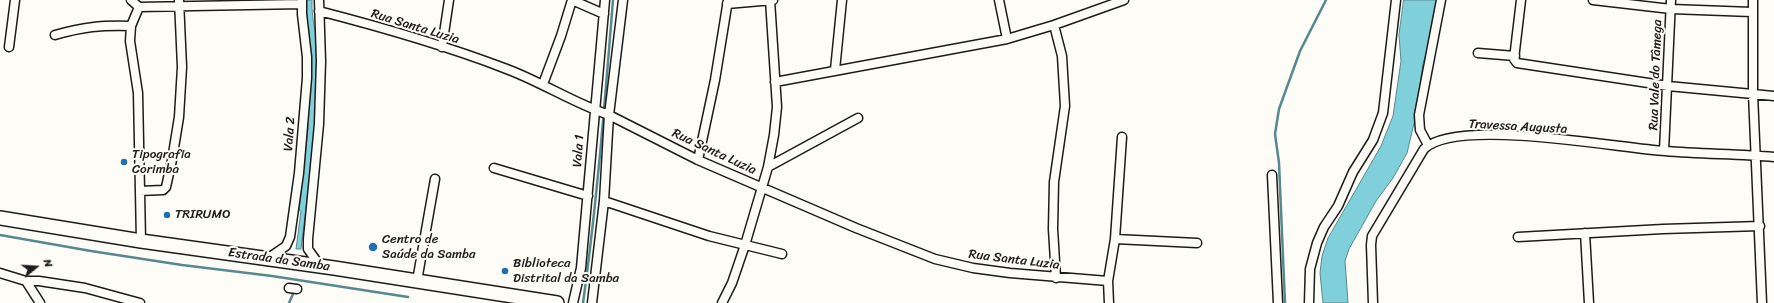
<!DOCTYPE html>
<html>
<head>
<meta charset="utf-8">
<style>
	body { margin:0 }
	#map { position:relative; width:1774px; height:303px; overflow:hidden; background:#fdfcf7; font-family:Sriracha,sans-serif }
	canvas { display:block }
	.north { position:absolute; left:16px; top:247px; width:40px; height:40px; -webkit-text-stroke:3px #fdfcf7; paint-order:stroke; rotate:72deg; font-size:11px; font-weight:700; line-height:16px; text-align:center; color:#1c1c1c }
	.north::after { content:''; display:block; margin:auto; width:14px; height:18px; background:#1c1c1c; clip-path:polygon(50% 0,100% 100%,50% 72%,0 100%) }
</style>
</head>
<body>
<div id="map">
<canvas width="1774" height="303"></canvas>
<div class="north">N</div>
</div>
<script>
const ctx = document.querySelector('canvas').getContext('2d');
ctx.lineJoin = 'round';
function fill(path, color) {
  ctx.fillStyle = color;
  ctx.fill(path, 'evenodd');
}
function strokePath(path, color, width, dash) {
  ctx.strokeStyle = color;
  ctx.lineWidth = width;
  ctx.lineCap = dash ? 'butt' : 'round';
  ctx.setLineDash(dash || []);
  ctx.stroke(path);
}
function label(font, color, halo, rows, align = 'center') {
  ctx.font = font + ' Sriracha,sans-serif';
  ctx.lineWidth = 4;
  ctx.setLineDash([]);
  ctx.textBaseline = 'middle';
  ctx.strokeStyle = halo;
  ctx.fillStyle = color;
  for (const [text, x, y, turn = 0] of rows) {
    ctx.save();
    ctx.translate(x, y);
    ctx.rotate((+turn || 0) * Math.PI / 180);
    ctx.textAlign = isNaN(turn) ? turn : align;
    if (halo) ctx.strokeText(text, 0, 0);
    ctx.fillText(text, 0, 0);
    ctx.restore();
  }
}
const water = new Path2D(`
	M304 0H312C311 20 318 38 318 57 319 121 308 186 301 249H296L301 211 299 210 308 129 305 106Z
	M1404 0H1437L1432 35 1423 63 1416 115 1407 153 1393 178 1376 201 1349 249 1345 261 1348 303H1323L1320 273 1322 256 1328 238 1381 146 1393 116 1401 61 1399 35Z`);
const stream = new Path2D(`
	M0 235 91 251 182 265 272 276 408 297
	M289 303 293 294
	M583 303C597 202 605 101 613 0
	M1285 303 1279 163 1275 134 1279 109 1300 51 1326 0`);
const minor = new Path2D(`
	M131 0 139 7 302 4
	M319 0 321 61 319 124 308 239V249L320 266
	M572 0 604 14
	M999 0 1007 39
	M1521 0 1514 59 1517 63 1668 86 1774 96
	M1593 0 1671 9 1752 12
	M1753 0V94L1762 303
	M727 4 773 0
	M139 7 131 26 130 41 138 93 141 241
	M319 11C381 27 444 45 504 68 540 81 573 103 609 115L698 160 735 176 856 228 935 259 973 268 1010 273 1108 281
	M1054 25 1062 56 1065 106 1054 182 1053 229 1056 278
	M55 35C83 27 101 25 131 26
	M9 47 15 0
	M442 47 449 0
	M1478 53 1515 56
	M835 70 842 0
	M775 82 1007 39 1054 25 1124 0
	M543 84 561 36 572 0
	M1428 145 1420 130 1419 115 1441 0
	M1664 151 1671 0
	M698 160 715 80 728 0
	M768 167 858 118
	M494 168 588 196
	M1272 175 1278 303
	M140 191 163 190 166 187 172 160 179 117 182 67 179 0
	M604 201 709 236 782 254
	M1585 233 1589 303
	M1518 237 1663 229 1760 226
	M1115 239 1197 243
	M267 259 286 246 290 237 299 173 307 78V57L302 14V0
	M0 273 26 281H39L85 288 140 303
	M26 281 40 303
	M417 281 435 179
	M289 288 297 289
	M573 303 581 268 605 0
	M592 303 604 201 609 115 623 0
	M722 303 732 283 745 245 768 167 774 135 777 107 770 0
	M1109 303 1108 281 1115 239 1122 137
	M1309 303 1310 269 1317 243 1324 227 1338 206 1353 172 1373 140 1383 113 1396 0
	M1373 303 1371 245 1372 236 1424 149C1456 117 1617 148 1665 151 1701 154 1738 154 1774 157`);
const primary = new Path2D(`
	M0 218 141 241 334 268 557 303`);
const markers = [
	[124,162,4,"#1f6fb2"],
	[167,215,4,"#1f6fb2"],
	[373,247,5,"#1f6fb2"],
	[505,271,4,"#1f6fb2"]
];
const streetNames = [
	["Rua Santa Luzia",415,27,17],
	["Rua Vale do Tâmega",1656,75,-88],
	["Travessa Augusta",1518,127,3],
	["Vala 2",290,134,-86],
	["Vala 1",579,151,-86],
	["Rua Santa Luzia",714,152,25],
	["Estrada da Samba",279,260,8],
	["Rua Santa Luzia",1014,260,7]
];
const poiNames = [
	["Tipografia",132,155],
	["Corimba",132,170],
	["TRIRUMO",175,215],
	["Centro de",382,240],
	["Saúde da Samba",382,255],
	["Biblioteca",513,264],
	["Distrital da Samba",513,279]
];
fill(water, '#80d0dc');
strokePath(water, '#58888f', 1);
strokePath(stream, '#58888f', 2.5);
strokePath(minor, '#1c1c1c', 11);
strokePath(primary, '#1c1c1c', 16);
strokePath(minor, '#fdfcf7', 8);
strokePath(primary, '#fdfcf7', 13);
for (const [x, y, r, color] of markers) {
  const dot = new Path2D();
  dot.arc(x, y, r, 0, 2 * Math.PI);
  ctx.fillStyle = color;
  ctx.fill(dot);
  strokePath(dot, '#fdfcf7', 1.5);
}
label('13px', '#1c1c1c', '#fdfcf7', streetNames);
label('13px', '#1c1c1c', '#fdfcf7', poiNames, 'left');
</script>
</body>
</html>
